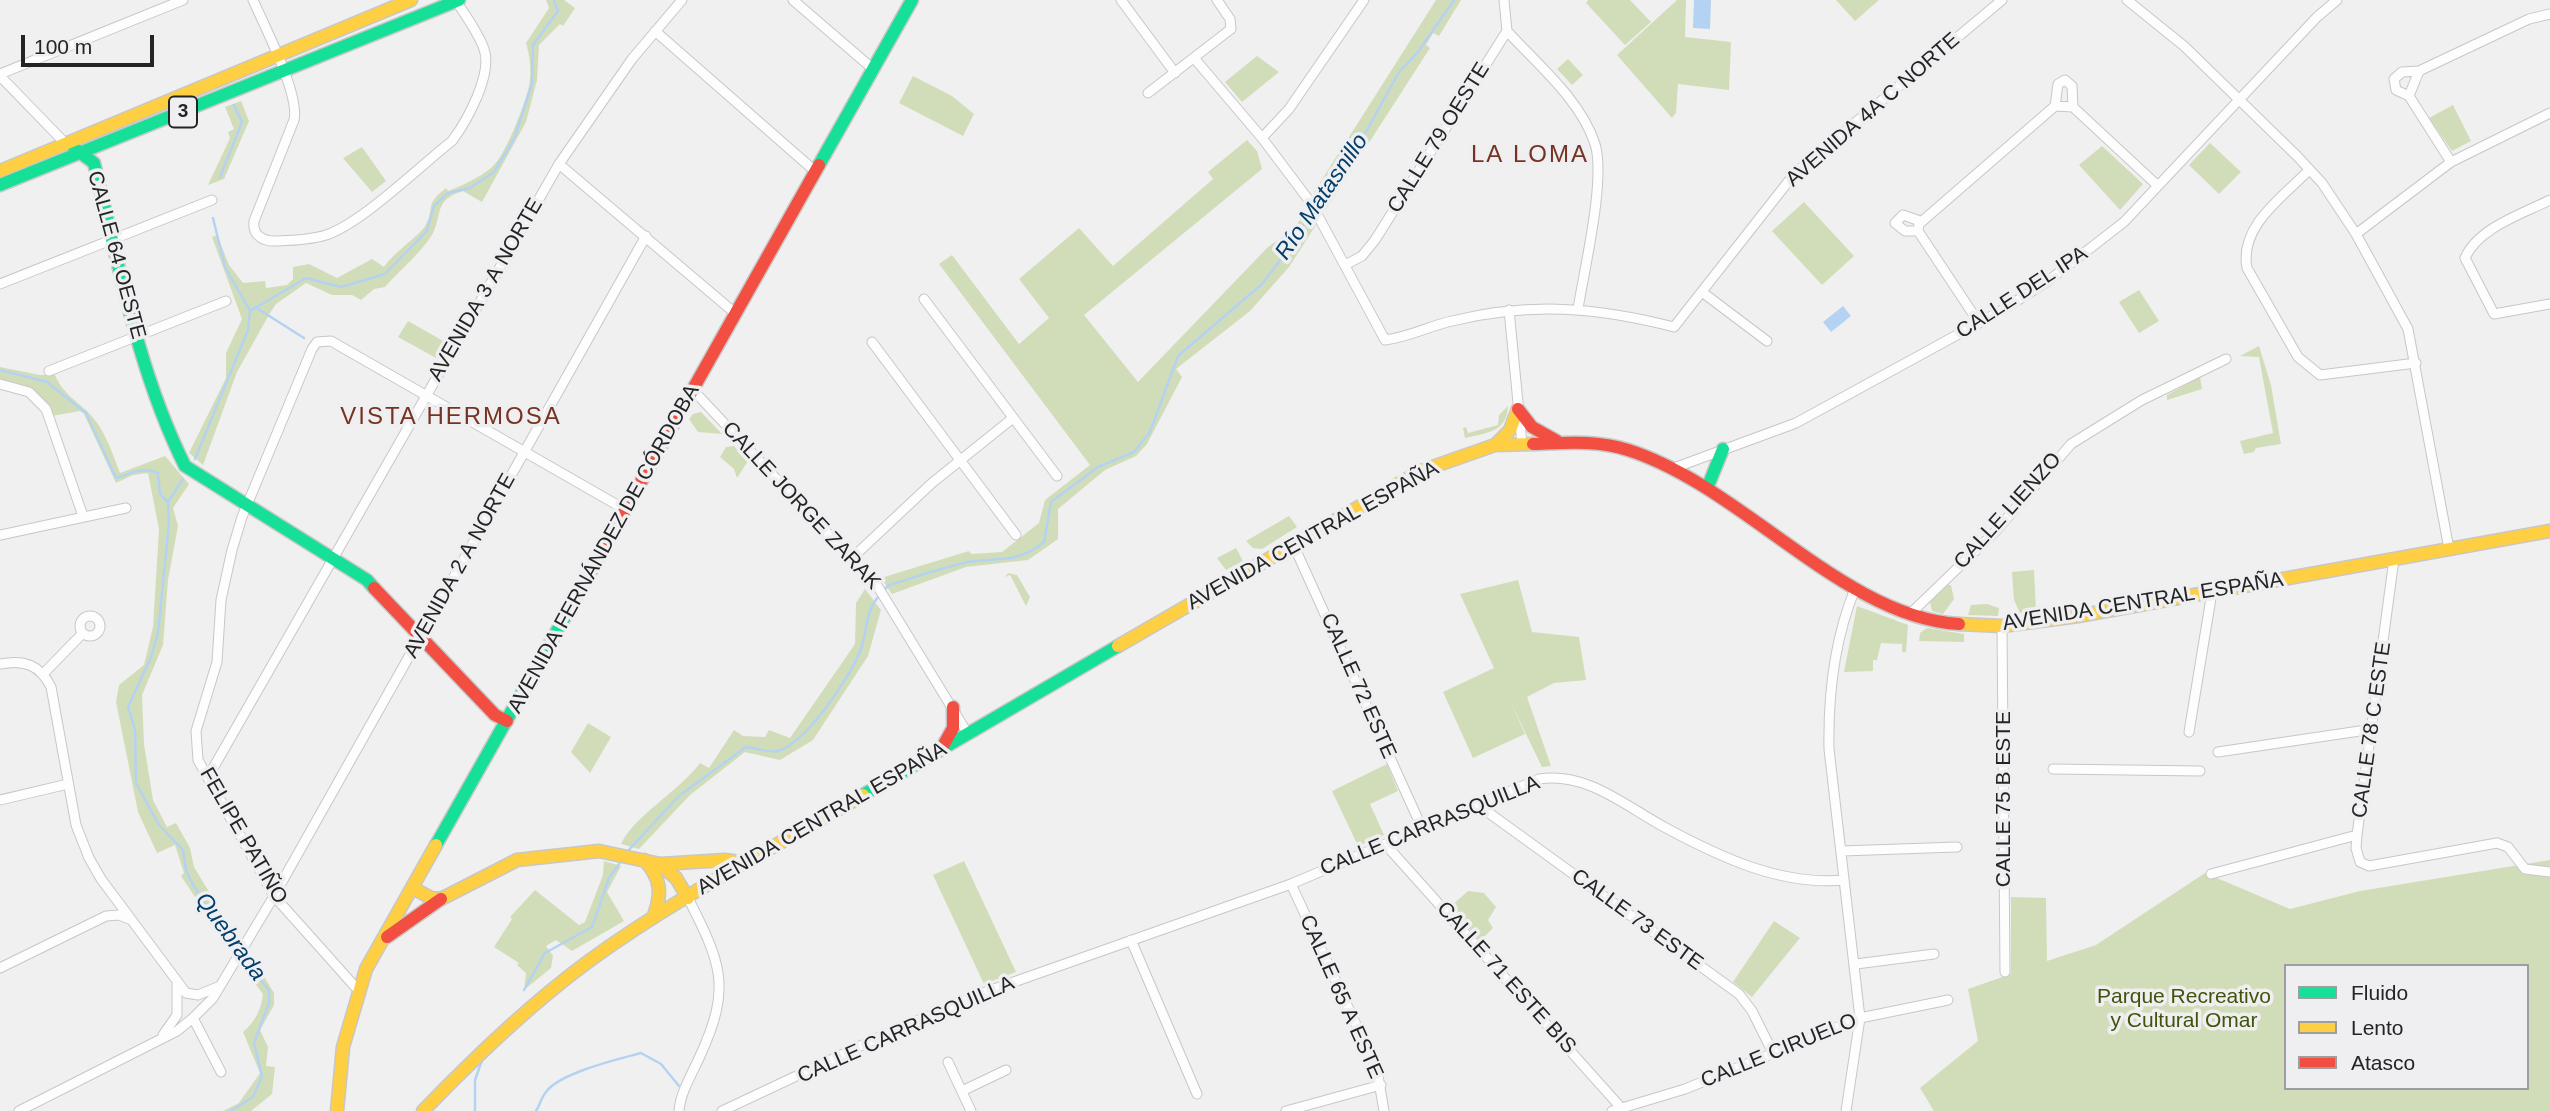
<!DOCTYPE html>
<html>
<head>
<meta charset="utf-8">
<style>
	body { margin:0 }
	#map { position:relative; width:2550px; height:1111px; overflow:hidden; background:#f0f0f0; font-family:Arial,sans-serif }
	canvas { display:block }
	.legend { position:absolute; left:2284px; top:964px; width:245px; height:126px; box-sizing:border-box; background:#efeff1; border:2px solid #9d9e9f; margin:0; padding:9px 12px; list-style:none; font-size:21px; color:#232424 }
	.legend li { display:flex; align-items:center; gap:14px; height:35px }
	.legend b { width:35px; border:2px solid #9d9e9f }
	.scale { position:absolute; left:21px; top:35px; width:133px; height:32px; box-sizing:border-box; border:4px solid #232424; border-top:0; padding-left:9px; font-size:21px; line-height:24px; white-space:nowrap; color:#232424; -webkit-text-stroke:5px #efeff1; paint-order:stroke }
</style>
</head>
<body>
<div id="map">
<canvas width="2550" height="1111"></canvas>
<ul class="legend">
<li><b style="height:9px;background:#16e098"></b>Fluido</li>
<li><b style="height:9px;background:#ffcf43"></b>Lento</li>
<li><b style="height:9px;background:#f24e42"></b>Atasco</li>
</ul>
<div class="scale">100 m</div>
</div>
<script>
const ctx = document.querySelector('canvas').getContext('2d');
ctx.lineJoin = 'round';
function fill(path, color) {
  ctx.fillStyle = color;
  ctx.fill(path, 'evenodd');
}
function strokePath(path, color, width, dash) {
  ctx.strokeStyle = color;
  ctx.lineWidth = width;
  ctx.lineCap = dash ? 'butt' : 'round';
  ctx.setLineDash(dash || []);
  ctx.stroke(path);
}
function label(font, color, halo, rows, align = 'center') {
  ctx.font = font + ' Arial,sans-serif';
  ctx.lineWidth = 7;
  ctx.setLineDash([]);
  ctx.textBaseline = 'middle';
  ctx.strokeStyle = halo;
  ctx.fillStyle = color;
  for (const [text, x, y, turn = 0] of rows) {
    ctx.save();
    ctx.translate(x, y);
    ctx.rotate((+turn || 0) * Math.PI / 180);
    ctx.textAlign = isNaN(turn) ? turn : align;
    if (halo) ctx.strokeText(text, 0, 0);
    ctx.fillText(text, 0, 0);
    ctx.restore();
  }
}
const green = new Path2D(`
	M546 0H564L575 8 563 26 560 24 539 45 537 80 526 122 482 202 463 191C434 200 443 212 433 233 425 249 398 272 385 287L374 289 361 300 352 295H332L306 283 276 304 270 313 237 372 203 465 189 453 226 378V353L242 319 212 237 217 235 229 265 243 283 265 281 266 288 287 285 293 279V267L309 264 337 278 372 259 384 267C395 251 419 236 425 226 436 207 423 206 446 188L448 191C462 186 480 177 491 168 505 157 525 104 529 86 532 71 530 57 526 43L549 8Z
	M1436 0H1461L1439 36 1433 33 1426 45 1430 48 1325 211 1314 192Z
	M1588 0H1630L1651 22 1625 45 1586 3Z
	M1677 0H1686L1685 37 1731 42 1729 90 1678 84 1676 113 1672 118 1617 55Z
	M1836 0H1879L1855 21Z
	M1257 56 1279 72 1242 102 1225 82Z
	M1568 59 1583 75 1572 85 1557 69Z
	M913 76 952 96 974 114 963 136 899 103Z
	M241 101 249 121 224 179 208 185 230 138 228 132 234 129 225 107Z
	M2453 105 2471 141 2452 151 2429 118Z
	M1247 140 1257 151 1262 169 1084 315 1138 382 1268 247 1294 228 1307 210 1316 225 1289 267 1250 311 1176 369 1182 377 1147 444 1136 456 1105 470 1058 509V539L1028 560 966 567 892 594 881 578 969 551 971 554 1002 552 1039 523 1045 500 1090 465 939 264 952 255 1019 344 1049 318 1019 279 1079 228 1113 266 1213 179 1208 172Z
	M2210 143 2241 172 2219 194 2189 165Z
	M2102 146 2143 184 2120 210 2079 165Z
	M362 147 386 181 372 192 343 158Z
	M1804 202 1854 256 1822 285 1772 231Z
	M2139 290 2159 321 2139 333 2119 302Z
	M408 321 445 342 436 358 398 337Z
	M2259 346 2271 385 2281 444 2256 448 2254 452 2244 454 2240 441 2273 433 2259 357 2240 356Z
	M0 367 40 375H55C63 393 73 398 87 411 104 427 112 452 120 473L165 456 189 484 173 508 178 526 168 580 163 645 142 695 144 744 153 800 167 827 176 823 190 848 194 867 238 940 231 951 181 876 184 873 175 845 157 853 138 812 116 702 119 685 144 665 153 627 159 529 148 473 133 475 116 483 84 414 80 411 52 416C42 391 26 383 0 380Z
	M2200 377 2202 389 2167 400V395Z
	M1508 406C1507 432 1487 433 1465 438L1463 428 1466 427 1468 433 1498 425 1499 415Z
	M701 412 722 434 698 432 689 419 693 414Z
	M734 446 748 461 737 478 734 469 720 457 726 447Z
	M1289 516 1297 527 1262 549 1253 548 1246 541Z
	M1236 548 1243 561 1226 570 1217 558Z
	M2034 570 2036 611 2020 613 2014 600 2012 572Z
	M1008 573 1017 575 1030 597 1026 606 1010 575 1005 577Z
	M1518 580 1532 632 1579 637 1586 680 1554 683 1527 697 1551 766 1542 767 1510 701 1525 734 1473 758 1443 692 1494 668 1460 594Z
	M1946 585H1951L1954 599 1943 614 1932 611 1930 602Z
	M865 589 881 610 868 656 813 740 780 760 745 752 690 795 639 849 621 844C634 816 678 792 700 763L709 768 734 730 743 736 765 737 769 730 790 738 855 644 856 603Z
	M1987 604 1999 608 1998 616 1968 615 1971 605Z
	M1857 606 1908 625 1906 652H1902V644L1881 643 1877 660H1873V671L1844 672Z
	M1927 628 1964 634V642L1919 641 1920 633Z
	M588 723 611 737 590 773 571 752Z
	M1387 764 1398 791 1370 804 1384 835 1358 846 1332 791Z
	M2550 860V1111H1934L1920 1088 1978 1041 1968 989 2011 974V897L2046 898 2047 961 2096 945 2205 873 2290 909 2360 891ZM2286 966H2527V1088H2286Z
	M604 861 621 866 607 892 624 921 572 951 556 940 546 946 553 956 551 968 524 990 526 973 517 965 519 963 494 947 512 919 510 917 535 890 579 925 585 922 603 875Z
	M964 861 1016 972 984 984 933 875Z
	M1468 891 1484 893 1496 907 1488 920 1493 928 1480 941 1450 907Z
	M1774 921 1800 938 1752 997 1733 982Z
	M249 957 253 958 274 993V1005L260 1030 268 1047 266 1066 275 1067 272 1094 251 1111H223L239 1103 260 1073 243 1032C255 1022 261 1010 263 994L242 967Z`);
const water = new Path2D(`
	M1694 0H1711L1710 29 1693 28Z
	M1843 306 1851 316 1831 332 1823 322Z`);
const stream = new Path2D(`
	M220 177 242 122 234 105
	M1315 205 1357 148 1399 72 1418 52 1454 0
	M213 218 225 267 250 311
	M255 307 304 338
	M0 370 47 382 86 413 116 478C130 474 144 466 158 473L160 494 168 502
	M195 459 248 330 250 311 306 278 341 287 385 274 427 231 434 206 448 193 470 188 494 172 514 139 532 84 533 45 558 11 554 1
	M183 479 168 502 169 523 158 633 151 657 128 707 135 729 136 783 159 825 183 850 186 870 193 885 238 952
	M883 591 889 585C913 578 936 570 959 564 992 555 1014 567 1044 542L1051 502 1098 467 1134 452 1150 432 1178 356 1262 284 1295 241 1311 211
	M626 853 679 796 746 747C755 748 769 753 778 751 806 743 853 674 862 646 867 629 866 610 879 596
	M524 990 545 953 592 927 609 878 621 861
	M231 1111 253 1097 262 1076 254 1043 269 1003V990L242 957
	M475 1111V1080L482 1060
	M536 1111C540 1105 541 1098 546 1092 559 1073 619 1059 641 1053L661 1064 679 1086`);
const street = new Path2D(`
	M253 0C264 25 300 95 294 120L254 221C252 236 264 242 278 241 294 240 311 240 326 235 362 223 420 166 452 141 467 121 493 74 484 49 478 32 466 16 456 1
	M793 0 873 69
	M1121 0 1175 73
	M2127 0 2184 46 2297 156 2322 183 2356 234 2408 329 2449 549
	M655 31 816 172
	M1507 31C1537 64 1581 100 1595 144 1606 179 1584 270 1578 309
	M1194 58 1262 138 1311 203 1385 340C1409 337 1429 326 1452 321 1531 302 1596 307 1674 327L1795 173 2002 0
	M0 74 183 0
	M0 76 65 143
	M1148 93 1231 29 1230 19 1217 0
	M2409 96 2396 90 2394 79 2402 72 2419 71
	M2055 106 2058 84 2065 80 2072 86 2073 107
	M1262 138 1289 109 1364 0
	M2451 162 2409 96 2419 71 2529 19 2550 14
	M559 164 736 314
	M2309 170C2283 197 2239 226 2247 268L2298 357 2320 375 2416 363
	M2550 200C2522 214 2478 228 2465 258L2494 314 2550 304
	M1918 231H1905L1895 223 1903 215 1920 221
	M2356 234 2451 162 2550 113
	M1347 264 1362 256 1375 240 1507 31 1504 0
	M0 284 212 200
	M1702 292 1767 341
	M924 299 1057 476
	M1509 310 1522 444
	M1979 323 1918 231 1919 224 2055 106 2073 107 2158 186
	M872 342 1016 535
	M49 371 226 301
	M0 384 29 392 46 409 83 516
	M693 390 878 587 968 734
	M1674 468 1796 423 1999 312 2048 281 2124 222 2317 17 2337 0
	M0 535 126 508
	M1293 544 1422 828
	M851 559 932 483 1013 418
	M2394 559 2357 835 2356 848 2360 862 2369 866 2497 843 2508 847 2525 869 2550 872
	M1910 614 1996 531 2071 444 2142 400 2226 359
	M80 626a10 10 0 1 1 20 0a10 10 0 1 1-20 0Z
	M2002 626 2005 972
	M0 664C24 659 40 665 51 687L76 825 89 858 101 879 186 993 198 995 220 986
	M44 673 83 633
	M2189 732 2212 592
	M2218 752 2373 729
	M2053 769 2200 771
	M208 777 559 164 632 59 682 0
	M0 800 68 784
	M1478 805 1739 994 1752 1011 1773 1053
	M1386 845 1624 1111
	M1842 851 1957 847
	M2211 874 2357 835
	M1291 884 1377 1070 1384 1111
	M1131 940 1197 1094
	M1856 964 1934 954
	M0 968 106 916 119 915 129 919
	M358 990 274 896 198 760 196 731 217 662 221 600 232 550 242 517 312 349 317 342 331 341 626 510
	M193 1018 221 1072
	M163 1035 177 1015V984
	M948 1062 971 1111
	M962 1091 1006 1070
	M19 1111 177 1031 193 1018 213 998 274 896 646 236
	M679 1111C680 1093 693 1072 700 1056 732 987 721 963 688 898
	M722 1111 875 1039 977 995 1291 884 1539 779C1588 772 1625 806 1666 828 1720 857 1781 886 1844 880
	M1286 1111 1381 1085
	M1612 1111 1685 1089 1860 1018 1948 1000
	M1846 1111 1860 1018 1829 749C1828 694 1834 640 1855 589`);
const fast = new Path2D(`
	M74 148 94 163C119 265 138 372 185 466L367 580 374 588
	M819 165 912 0
	M0 185 459 0
	M1708 486 1723 449
	M863 795 1118 646
	M436 845 588 576`);
const slow = new Path2D(`
	M0 171 411 0
	M1495 445 1510 430 1518 409
	M1959 624 2002 626 2078 616 2550 531
	M1118 646 1421 471 1495 445 1533 444
	M644 860C662 878 662 895 653 918
	M661 864 725 860 747 863
	M413 888 431 898 441 899 517 860 599 851 660 864 676 878 688 898
	M337 1111 343 1047 366 969 436 845
	M423 1111C475 1057 529 1005 589 961 675 898 772 849 863 795`);
const jam = new Path2D(`
	M1518 409 1532 427 1557 441
	M1533 444C1565 443 1597 440 1628 450 1742 486 1844 618 1959 624
	M588 576 819 165
	M374 588 495 715 507 721
	M943 746 953 728V707
	M387 937 441 899`);
const shields = [
	[183,112,28]
];
const shieldNames = [
	["3",183,112]
];
const streetNames = [
	["AVENIDA 4A C NORTE",1873,110,-41],
	["CALLE 79 OESTE",1439,138,-58],
	["CALLE 64 OESTE",116,255,75],
	["AVENIDA 3 A NORTE",486,290,-60],
	["CALLE DEL IPA",2022,293,-33],
	["CALLE JORGE ZARAK",801,506,47],
	["CALLE LIENZO",2008,511,-48],
	["AVENIDA CENTRAL ESPAÑA",1313,536,-29],
	["AVENIDA FERNÁNDEZ DE CÓRDOBA",604,549,-61],
	["AVENIDA 2 A NORTE",460,566,-61],
	["AVENIDA CENTRAL ESPAÑA",2143,602,-9],
	["CALLE 72 ESTE",1358,686,66],
	["CALLE 78 C ESTE",2372,730,-82],
	["CALLE 75 B ESTE",2004,799,-90],
	["AVENIDA CENTRAL ESPAÑA",822,819,-30],
	["CALLE CARRASQUILLA",1430,826,-22],
	["FELIPE PATIÑO",243,836,60],
	["CALLE 73 ESTE",1637,920,36],
	["CALLE 71 ESTE BIS",1506,978,48],
	["CALLE 65 A ESTE",1341,997,66],
	["CALLE CARRASQUILLA",906,1030,-24],
	["CALLE CIRUELO",1779,1051,-22]
];
const parkNames = [
	["Parque Recreativo",2184,997],
	["y Cultural Omar",2184,1021]
];
const waterNames = [
	["Río Matasnillo",1322,197,-56],
	["Quebrada",230,937,54]
];
const quarterNames = [
	["LA LOMA",1530,155],
	["VISTA HERMOSA",451,417]
];
fill(green, '#d1ddb9');
fill(water, '#b4d2f1');
strokePath(stream, '#b4d2f1', 2.5);
strokePath(street, '#c7c7c7', 11);
strokePath(fast, '#c7c7c7', 15);
strokePath(slow, '#c7c7c7', 15);
strokePath(jam, '#c7c7c7', 15);
strokePath(street, '#fdfdfd', 9);
strokePath(fast, '#16e098', 12);
strokePath(slow, '#ffcf43', 12);
strokePath(jam, '#f24e42', 12);
for (const [x, y, w] of shields) {
  const box = new Path2D();
  box.roundRect(x - w / 2, y - 15.5, w, 31, 5);
  ctx.fillStyle = '#efeff1';
  ctx.fill(box);
  strokePath(box, '#232424', 2);
}
label('bold 19px', '#232424', null, shieldNames);
label('21px', '#232424', '#efeff1', streetNames);
label('21px', '#41540c', '#efeff1', parkNames);
label('italic 23px', '#023e6b', '#efeff1', waterNames);
ctx.letterSpacing = '2px';
label('24px', '#773321', '#efeff1', quarterNames);
ctx.letterSpacing = '0px';
</script>
</body>
</html>
